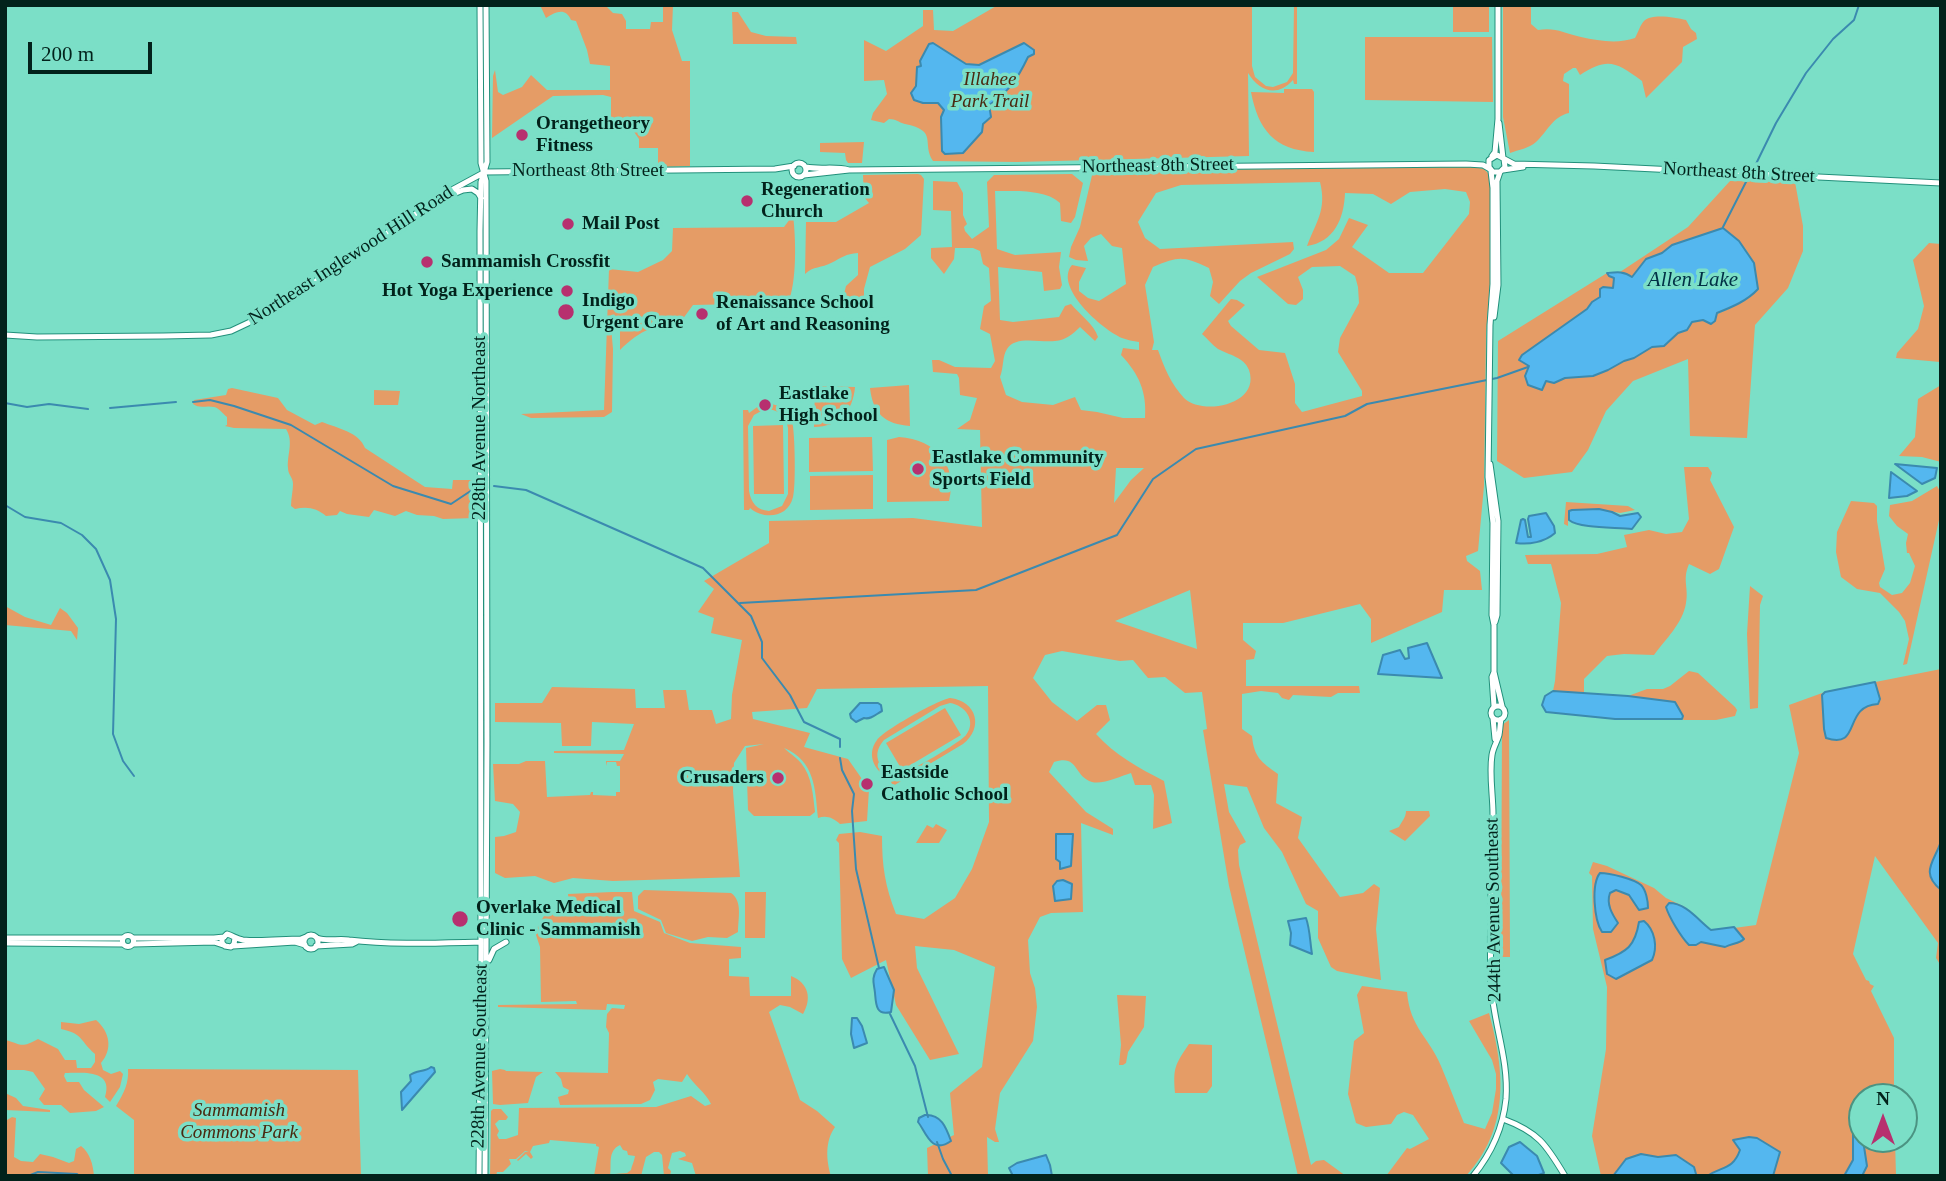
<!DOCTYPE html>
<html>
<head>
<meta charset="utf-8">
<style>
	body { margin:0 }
	#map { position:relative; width:1946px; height:1181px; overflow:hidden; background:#7bdfc7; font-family:"Times New Roman",serif }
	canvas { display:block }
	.frame { position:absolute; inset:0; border:7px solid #02221b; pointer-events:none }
	.north { position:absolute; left:1848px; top:1083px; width:70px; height:70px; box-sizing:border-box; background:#7bdfc7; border:2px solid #4b9382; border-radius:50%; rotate:0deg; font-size:19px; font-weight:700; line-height:28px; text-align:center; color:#02221b }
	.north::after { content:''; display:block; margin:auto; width:24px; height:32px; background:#b7306f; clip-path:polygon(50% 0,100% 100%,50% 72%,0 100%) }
	.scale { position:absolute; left:28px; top:42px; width:124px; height:32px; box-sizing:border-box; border:4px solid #02221b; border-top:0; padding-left:9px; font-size:21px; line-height:24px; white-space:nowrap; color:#02221b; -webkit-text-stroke:5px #7bdfc7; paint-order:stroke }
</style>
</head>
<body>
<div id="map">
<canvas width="1946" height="1181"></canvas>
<div class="frame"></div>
<div class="north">N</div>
<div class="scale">200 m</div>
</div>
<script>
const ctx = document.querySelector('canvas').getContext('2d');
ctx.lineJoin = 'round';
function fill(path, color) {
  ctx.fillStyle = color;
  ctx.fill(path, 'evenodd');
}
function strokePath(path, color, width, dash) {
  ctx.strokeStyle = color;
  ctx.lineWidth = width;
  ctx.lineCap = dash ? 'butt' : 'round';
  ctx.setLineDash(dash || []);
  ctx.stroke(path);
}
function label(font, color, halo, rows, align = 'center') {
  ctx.font = font + ' "Times New Roman",serif';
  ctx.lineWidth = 7;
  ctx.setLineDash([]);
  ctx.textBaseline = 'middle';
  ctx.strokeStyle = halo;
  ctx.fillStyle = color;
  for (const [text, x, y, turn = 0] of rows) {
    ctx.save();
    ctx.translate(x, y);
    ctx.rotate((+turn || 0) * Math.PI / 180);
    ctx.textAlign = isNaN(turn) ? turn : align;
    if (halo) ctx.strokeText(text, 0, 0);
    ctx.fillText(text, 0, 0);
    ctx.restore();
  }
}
const green = new Path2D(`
	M540 5 607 7 613 13 622 14 626 21V29H650L651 22H663V5H673L672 30 682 61H690V166L658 167V148H639V139L632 129 611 128V97L603 95 553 96 492 138 493 76 495 70 498 92 503 95 522 87 531 75 547 90H610V66L590 64 587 50 576 21 571 20C565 7 556 12 546 18Z
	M998 5H1252V66L1255 77 1266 86 1273 87 1287 82 1293 73 1294 5H1297V84H1294L1293 80C1277 98 1259 91 1248 73L1249 156 1017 162 933 161C921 143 939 131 905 124 898 122 896 119 889 119L884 123 871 120 873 113 887 94 884 80 864 81V40L886 51 923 26V10H933L934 30 953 31Z
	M1453 5H1489V32H1453Z
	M1503 5H1529L1531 7V24L1538 30C1555 27 1564 33 1581 37 1599 41 1618 44 1635 38 1638 33 1640 25 1644 21 1653 13 1675 18 1686 20L1691 29 1696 33 1697 39 1683 47 1682 62 1646 98 1642 81C1616 62 1608 57 1580 75L1576 68H1573L1564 74 1563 81 1569 84V113C1552 117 1548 131 1536 142 1530 148 1518 150 1510 153L1503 117Z
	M732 12H738L751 32 766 36 796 37 797 44H733Z
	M1365 37H1492L1493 102 1365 100Z
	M1284 89H1312L1314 92V152C1274 150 1258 129 1251 92L1284 93Z
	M864 142 862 163H848L846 160 845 153 820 152V143Z
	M1474 167 1484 169 1489 174 1490 184V283L1486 334 1484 486 1478 551 1466 556 1467 561 1480 571 1482 590H1444L1442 612 1371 643V619L1360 604 1283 623H1243V640L1256 651 1254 659 1246 660V686H1359L1360 693H1338L1331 697 1293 695 1289 700 1282 698 1278 693 1261 691 1242 694V729L1252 736C1254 757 1261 762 1278 774L1276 803 1302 817 1298 838 1340 897 1363 893 1374 884 1380 888 1376 929 1381 980 1337 971 1331 967 1318 938V911L1306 904 1282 852 1264 828 1247 787 1224 784 1229 812 1246 842 1240 845 1238 850 1239 865 1311 1165 1316 1161 1324 1160 1346 1176H1298L1229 886 1203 730 1207 729 1202 692 1185 693 1165 677 1148 678 1133 660 1120 661 1062 651 1045 655 1033 678 1052 702 1077 721 1097 705H1106L1110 720 1096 734C1115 755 1139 768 1164 781L1172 823 1153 829 1154 795 1151 785H1135L1131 773C1121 776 1102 785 1092 782 1073 776 1079 754 1054 762L1049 772 1086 812 1113 829V835L1081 823 1083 912 1051 913 1040 917 1028 940 1030 973 1035 988 1037 1007 1033 1041 1000 1093 995 1129 999 1142H995L987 1137 988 1176H928L927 1148 954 1135 950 1093 982 1067 995 967 954 950 915 946 917 968 959 1054 930 1060 896 1005 886 960 851 978 842 959 839 843 836 840 839 834 860 832 882 836C882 866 885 886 896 914L924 919 955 898 972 869 989 822 988 686 817 689 807 708 752 712 753 719 810 733 804 747 848 759 869 789 867 821 840 824C833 818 827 815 818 818 815 788 815 761 784 748 788 752 796 757 801 763 812 776 813 795 815 812L810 816H754L748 810 746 748 764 744 745 746 734 763 733 791 740 877 613 881 573 878 554 883 535 876 505 878 495 873V837L504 836 516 832 520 812 513 804 495 801 493 764H519L526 761H545L547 797 590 795 591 792H593V795L616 796V792H620V766H617L616 762H607L606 766V761H620L624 754 554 753V751L624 750 634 724 592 722 591 746H562L561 723 495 722V703H542L552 687 635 689 636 708H665L663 690H686L689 710H712L716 724 731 719 732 695 742 640 711 633 714 618 698 612 714 589 704 581 769 543V521L913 518 982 527 980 430 957 429 970 420 977 398 960 395 959 378 957 374 933 372 932 360H939L955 367 991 368 995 361 990 334 980 329 984 306 991 301 989 268 983 264 980 251 973 248H955L954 259 944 274 931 258V248L952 247 951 211 933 210V181L957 182 963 193V215L967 224 964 227 965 231 972 239 989 227 987 182 994 175 1072 174 1083 183 1075 217 1071 223 1061 221 1060 203C1046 189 1014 191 995 191L997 249 1015 255 1061 252 1059 267 1062 285 1060 289 1044 291 1042 272 998 267 1000 320 1013 322 1059 317 1065 306 1071 304C1079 314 1094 324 1098 337L1095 341 1080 327C1073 334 1066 340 1055 341 1041 343 1015 335 1007 349 1002 357 1004 367 1000 377L1006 395 1022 402 1053 405 1075 397 1081 410 1097 412 1123 418H1145C1147 392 1139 374 1121 355L1123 348 1139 350V342C1133 341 1127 340 1122 338 1103 330 1053 287 1072 265L1086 268 1079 282V291L1088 298 1099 301 1126 284 1122 248 1112 246 1101 234 1091 238 1084 246 1088 261 1076 260 1069 257 1071 247 1080 227 1093 171ZM1320 182C1327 210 1316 222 1307 246 1334 242 1344 219 1345 193L1373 194 1391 204 1410 192 1445 189 1466 192 1470 202 1469 214 1423 273H1389L1352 247 1368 225 1349 218 1339 239 1326 250 1257 277 1288 304 1296 305 1303 299V290L1298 277 1312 267 1340 266 1355 276 1358 287 1359 303 1340 338 1338 352 1362 391V396L1302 412 1295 403V384L1285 353 1259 350 1231 326 1228 321 1245 305 1237 300 1231 299 1202 334C1207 338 1212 345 1218 349 1229 355 1244 357 1249 370 1261 405 1202 416 1184 398 1171 384 1164 367 1158 350H1152L1154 342 1145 285 1153 267C1180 256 1182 256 1209 268L1213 282 1210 296 1219 304 1240 281 1251 273 1290 254 1294 249 1293 242 1160 249 1145 238 1138 222 1156 193 1181 185ZM1116 468H1144L1131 480 1114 503ZM1190 590 1197 649 1115 621Z
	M918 174 921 175 924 179 921 235 905 249 870 267 864 289V297L843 298 846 286 858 275V253C845 254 843 257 831 263 822 268 813 266 805 274L806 222H836L869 203 864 197 863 175Z
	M1730 181 1795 182 1803 226V251L1788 288 1755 325 1747 438 1690 436 1688 359 1633 381 1606 411 1588 450 1572 472 1524 478 1497 461 1498 341 1607 273 1609 276 1614 278 1613 288 1603 287 1600 297 1592 302 1587 309 1522 355 1529 366 1528 385 1536 387 1546 381 1554 383 1565 378 1593 376 1608 370 1624 361 1634 358 1652 347 1664 346 1678 333 1687 330 1692 321C1712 318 1745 304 1758 289 1753 256 1749 248 1723 228L1672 245 1662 253 1646 259 1632 278 1627 274 1620 272 1688 227Z
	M793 215C796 239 797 282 788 303L693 305 682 320C655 326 641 329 620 350V330L638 328 637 321H618L611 327 613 349 612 412 604 417 531 418 521 414 604 410 609 269 638 272 663 260 672 251 673 228 784 227Z
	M1929 243 1941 244V368L1940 362 1896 358 1897 353 1918 329 1924 306 1913 260Z
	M909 385 910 426C885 424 873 414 870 388Z
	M1941 385V462L1922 457 1899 456 1915 437 1918 399Z
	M815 386 855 387C853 411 839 427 814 427Z
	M232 388 278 398 287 410 315 425 322 422C337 428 359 432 365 448L425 487 452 489 453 480H474L475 518 443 519 434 516 417 515 406 511 395 516 374 510 369 517 347 514 340 511 337 515 326 516C317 508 307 506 295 509L291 506C291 498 293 491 293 484 293 477 288 475 288 468 287 454 294 442 286 429L234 428 225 426 227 425V417C223 414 219 408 214 407 206 405 200 409 193 404L194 400 226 395 228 389Z
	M374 390 400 391 398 405H374Z
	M772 404C781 406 788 411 792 421 795 431 796 486 793 497 788 518 764 520 750 508L749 510H744L743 410H748L749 413 760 405ZM765 409C778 409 786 416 788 428V494L782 506 769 511C757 510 751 503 749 491L748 426 754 415Z
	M783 425 784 494H754L753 426Z
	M872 437 873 471 809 472V438Z
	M899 437C936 440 958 464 949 501L887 502V440Z
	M1684 467H1708L1712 473 1710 480 1734 527 1719 569 1710 574 1689 564C1682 580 1689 588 1686 603 1683 623 1665 640 1654 655L1624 654 1607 656 1584 679V693L1553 691 1555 681 1561 603 1551 564H1528L1525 555 1597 554 1627 547 1624 535 1649 530 1666 534 1682 532 1689 519Z
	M873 475V509L810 510V476Z
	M1937 486 1941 493 1939 520 1907 664 1903 665 1909 639 1905 621 1899 612 1880 593 1857 589 1841 577 1836 552 1837 532 1851 501 1874 503 1877 506V521L1885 569 1879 583 1880 587 1892 595 1902 593 1910 583 1915 566 1909 553H1907L1906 543 1908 534 1897 526 1889 516 1890 505 1912 501Z
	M1566 502 1628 506 1635 510 1620 513 1599 509 1568 514V526L1564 524Z
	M1750 586 1763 596 1760 605 1758 708 1750 709 1747 634Z
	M5 606 25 617 51 625 60 608 67 613 78 628 77 640 71 631 5 625Z
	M1941 669V966L1936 958 1938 943 1875 856 1853 954 1866 980 1869 981 1870 984 1874 986 1871 991 1894 1038V1097H1862V1139H1895L1896 1176H1601L1592 1136 1606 1049 1607 987 1593 929 1592 876 1589 873 1593 862 1607 866 1654 888 1666 898 1685 907 1712 931 1756 925 1799 753 1789 705 1825 692Z
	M1689 671 1698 673 1735 707 1737 710 1735 716 1716 720H1684L1682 719 1683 716 1628 696 1647 689H1663L1670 686Z
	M950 698C977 701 984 728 963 744L893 786 891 782 893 780C876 774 865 756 877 740 884 730 938 700 950 698ZM950 703C965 705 977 721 966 735 961 742 907 774 899 774 890 776 881 769 878 760 876 752 879 746 884 740L940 706Z
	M945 708 961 735 902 770 886 743Z
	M1509 720 1510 957H1501L1502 725Z
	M1406 811H1429L1430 816 1405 841 1389 831 1399 827C1401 822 1406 818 1406 811Z
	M936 824 947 830 939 843H916L927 825 933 828Z
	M644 890 731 893C743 901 738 919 738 932L727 938 708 937 692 941 666 933 661 920 638 909V896Z
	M612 892H632L634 911 660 922 664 933 690 943 741 947V958L729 959V976L749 977 750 996H791V976C809 983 812 999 803 1014L790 1007 780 1005 769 1012 800 1100 817 1111 835 1127C825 1141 826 1160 831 1176H696L692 1163 678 1159 686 1156 685 1153 680 1151 672 1153 668 1168 671 1171 670 1176H664L662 1155 659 1152H654L646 1157 641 1176H613L615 1174 627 1173 631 1170C632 1165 634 1162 635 1156L628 1155 627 1151 623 1150 620 1145C607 1151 612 1165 610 1176H594L599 1147 596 1146V1144L550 1140 549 1143 533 1146 530 1152 533 1157 531 1159 526 1154 518 1161 517 1160 525 1152H529L525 1151 516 1159H509L511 1164 503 1172H497L496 1176H490L491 1111 493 1109H501L508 1117 506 1120H499L495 1124 499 1131 497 1135 499 1139H506L518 1135 519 1108 656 1107 691 1096 705 1106 711 1104C706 1093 694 1085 687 1074L682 1082 658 1079 653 1082 655 1090 650 1100 641 1104 560 1105 558 1097 568 1094 569 1090 563 1087 561 1079 555 1072 608 1073 609 1033 606 1027 607 1014 612 1008 624 1009 625 1005 607 1004 606 1010 498 1007V1005L577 1004 576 1001 541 1002 540 947 536 935V930L545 914 569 903 568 894Z
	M745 892H766L765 938H745Z
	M1362 986 1407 992C1410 1028 1429 1037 1441 1066 1449 1085 1456 1104 1464 1123L1485 1129 1492 1113 1496 1089V1074L1492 1060 1469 1021 1489 1013C1505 1072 1510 1128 1466 1176H1386L1407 1148 1410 1149 1429 1139 1413 1115 1404 1112 1397 1115 1391 1124 1366 1127 1356 1123 1348 1094 1354 1041 1364 1033 1357 995Z
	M1117 995 1146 996 1144 1027 1128 1052 1126 1063 1123 1065H1119L1121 1045Z
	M96 1020C110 1032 113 1049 101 1063L103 1070 111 1074 120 1071 123 1074 120 1087 110 1102 105 1097C114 1069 82 1073 65 1073L64 1076 67 1082H79L84 1090 104 1107 96 1111 70 1113 61 1105H44L39 1099 45 1089 33 1072 24 1070H5V1040C22 1044 20 1049 38 1039L58 1049 65 1060H76L77 1068H91L95 1062V1054C79 1040 84 1034 61 1029V1022L79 1024Z
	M1189 1044 1212 1045V1086L1207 1093H1175C1173 1067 1175 1065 1189 1044Z
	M128 1069 358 1070 361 1176H134V1120L116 1106C124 1093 129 1083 128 1069Z
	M500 1069 505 1070 506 1071 543 1072 536 1077 528 1103 500 1105 493 1104 492 1071Z
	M5 1093 16 1098 23 1106 50 1110V1112L5 1110Z
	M12 1117 16 1118 14 1157 21 1161 33 1162 40 1154 53 1157 69 1163 74 1161 76 1149 81 1146C90 1153 93 1164 94 1176H5V1124L7 1120Z`);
const water = new Path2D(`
	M933 43 966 64 979 65 1024 43 1034 50V54L1028 57C1018 78 1009 92 989 105L991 117 983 124 982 132 963 153 945 154 942 151 941 117 944 110 938 103H923L914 100 911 93 916 86 917 67 921 66 920 61 929 44Z
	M1723 228 1739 241 1754 263 1758 289C1747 301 1732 307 1717 313L1715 321 1711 324 1703 320 1692 322 1687 330 1678 333 1664 346 1652 347 1634 358 1624 361 1608 370 1593 376 1565 378 1554 383 1546 381 1542 390 1528 385 1525 376 1529 366 1519 360 1522 355 1587 309 1592 302 1600 297V289L1603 287 1613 288 1614 278 1609 276 1607 273C1617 272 1624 271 1632 277L1646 259 1662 253 1672 245Z
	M1895 464 1937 468 1935 478 1922 484Z
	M1891 472 1917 491 1907 496 1889 498Z
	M1599 509 1612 512 1620 516 1638 513 1641 517 1632 529C1617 527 1580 529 1569 520V511L1572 510Z
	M1546 513 1554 526 1555 533C1545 542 1529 545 1516 543L1521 520 1523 519 1525 520 1528 537H1531L1528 519 1529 516Z
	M1427 643 1442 678 1378 674 1383 655 1400 650 1405 659 1409 658 1408 648Z
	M1875 682 1880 699 1878 704C1842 706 1862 750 1826 738L1824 729 1822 695 1825 692Z
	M1553 691 1628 696 1675 702 1683 716 1682 719H1615L1546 712 1542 705 1545 696Z
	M860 703H878L881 705 882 711C876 714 871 720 864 718L856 722 851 718 850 714Z
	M1056 834H1073L1071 866 1060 869V862L1056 859Z
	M1941 841V890C1919 872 1935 861 1941 841Z
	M1600 873C1610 873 1634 879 1641 885 1646 890 1648 901 1648 908L1639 910 1629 895 1616 890 1610 893C1606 904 1612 914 1618 923L1611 932H1602C1594 920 1591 884 1600 873Z
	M1063 880 1072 884 1071 899 1055 901 1053 886 1057 881Z
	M1669 903C1686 903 1698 920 1711 930L1734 927 1744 939C1739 944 1732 943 1725 947L1701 942 1696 945H1689C1681 937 1669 917 1666 907Z
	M1306 918C1310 929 1310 942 1312 954L1290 945 1291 933 1288 921Z
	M1644 921C1655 930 1658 947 1652 960L1616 979 1607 974 1605 960C1627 952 1635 946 1639 922Z
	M884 967 894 990 891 1012C876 1016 876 1005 875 993 874 983 871 979 877 969Z
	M852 1018H857L862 1026 867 1043 854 1048 851 1034Z
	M431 1067 434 1068 435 1072 402 1110 401 1092 411 1081 410 1075C417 1070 425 1072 431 1067Z
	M925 1115C941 1114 946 1127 951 1141 931 1155 926 1132 918 1122L919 1118Z
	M1853 1129 1858 1130 1863 1140 1867 1166 1862 1176H1844L1853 1160Z
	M1749 1137 1757 1138 1780 1152 1773 1176H1707C1722 1166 1733 1170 1740 1150L1733 1140Z
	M1520 1142 1537 1156 1544 1173 1536 1176H1514L1501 1163 1509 1147Z
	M1641 1154 1658 1157 1676 1155 1694 1167 1696 1174 1695 1176H1613L1626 1159Z
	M1046 1155 1050 1165 1052 1176H1013L1009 1168 1017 1163Z`);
const stream = new Path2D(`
	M1753 170 1776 123 1806 73 1833 39 1854 20 1859 5
	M1723 227 1748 178
	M193 402 210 400 234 406 291 425 393 486 451 504 475 488
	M5 403 27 407 49 404 88 409
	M110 408 176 402
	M494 486 526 490 703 568 751 616 762 642V658L790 695 804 722 840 739V747
	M5 505 25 517 61 523 82 535 96 549 110 580 116 619 113 734 123 761 134 776
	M740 603 976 590 1117 535 1153 479 1196 449 1345 416 1367 404 1497 378 1528 367
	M840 758 842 770 854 794 852 811 856 869 879 968
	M890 1014 915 1066 928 1117
	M937 1142 943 1159 952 1176
	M28 1176 38 1172 77 1174 79 1176`);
const secondary = new Path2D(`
	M480 5 481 163 486 181 487 743 485 1176
	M1499 123 1503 158
	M1492 156 1495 152 1498 119V5
	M1504 159 1505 167 1500 172H1493L1489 167V160L1497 155 1514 164 1594 166 1941 183
	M792 170a7 7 0 1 1 14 0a7 7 0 1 1-14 0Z
	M806 167C820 170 835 166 849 170
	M1503 170 1523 167
	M1491 171 1493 188V284L1490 325 1488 477 1493 523 1492 615 1494 625V672L1492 677 1494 706
	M804 175 849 170 1466 164 1483 165 1490 169
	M444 198 463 190 472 189 478 193 481 198
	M1494 317 1498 285 1497 181 1500 172
	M5 335 37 337 163 336 211 335 231 331 265 315 448 192 485 172 775 169 794 166
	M1490 464 1498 521 1497 615 1495 622
	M1494 672 1502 706
	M1491 713a7 7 0 1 1 14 0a7 7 0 1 1-14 0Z
	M1493 718 1495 739
	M304 942a7 7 0 1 1 14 0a7 7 0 1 1-14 0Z
	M122.5 941a5.5 5.5 0 1 1 11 0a5.5 5.5 0 1 1-11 0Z
	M5 938H123
	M133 938H214L224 937
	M235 938 234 944 231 947 225 946 222 943V939L227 934C234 936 236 939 243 940 262 942 282 939 301 939L306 937
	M317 938C328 942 338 938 349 940 392 945 437 943 481 942
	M5 943 123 944
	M133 944 214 942 223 945
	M233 946 295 942 305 945
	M316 946 352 944 356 942
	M489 960 494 949 506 942
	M1503 1119C1538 1132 1546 1144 1565 1176
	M479 1176 481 942 480 231 481 182 487 162 486 5
	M1473 1176C1491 1154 1503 1127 1506 1099 1509 1059 1493 1023 1491 983 1489 927 1492 870 1493 814 1493 795 1489 774 1492 755 1493 748 1497 742 1499 735 1500 730 1500 724 1501 719`);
const markers = [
	[522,135,7,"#b7306f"],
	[747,201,7,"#b7306f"],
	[568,224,7,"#b7306f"],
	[427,262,7,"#b7306f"],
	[567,291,7,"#b7306f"],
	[566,312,9,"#b7306f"],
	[702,314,7,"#b7306f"],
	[765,405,7,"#b7306f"],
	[918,469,7,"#b7306f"],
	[778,778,7,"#b7306f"],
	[867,784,7,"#b7306f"],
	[460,919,9,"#b7306f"]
];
const parkNames = [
	["Illahee",990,80],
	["Park Trail",990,102],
	["Sammamish",239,1111],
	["Commons Park",239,1133]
];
const poiNames = [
	["Orangetheory",536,124],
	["Fitness",536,146],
	["Regeneration",761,190],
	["Church",761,212],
	["Mail Post",582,224],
	["Sammamish Crossfit",441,262],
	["Hot Yoga Experience",553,291,"right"],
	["Indigo",582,301],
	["Urgent Care",582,323],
	["Renaissance School",716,303],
	["of Art and Reasoning",716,325],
	["Eastlake",779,394],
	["High School",779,416],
	["Eastlake Community",932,458],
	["Sports Field",932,480],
	["Eastside",881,773],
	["Catholic School",881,795],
	["Crusaders",764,778,"right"],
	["Overlake Medical",476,908],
	["Clinic - Sammamish",476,930]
];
const streetNames = [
	["Northeast 8th Street",1158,166,-1],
	["Northeast 8th Street",588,171],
	["Northeast 8th Street",1739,173,3],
	["Northeast Inglewood Hill Road",351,256,-33],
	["228th Avenue Northeast",480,428,-90],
	["244th Avenue Southeast",1494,910,-91],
	["228th Avenue Southeast",480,1056,-89]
];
const waterNames = [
	["Allen Lake",1693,280]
];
fill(green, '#e59c66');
fill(water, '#54b7ef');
strokePath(water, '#3b8aaf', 2);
strokePath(stream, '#3b8aaf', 2);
strokePath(secondary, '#22907b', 7);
strokePath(secondary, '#fff', 5);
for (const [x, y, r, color] of markers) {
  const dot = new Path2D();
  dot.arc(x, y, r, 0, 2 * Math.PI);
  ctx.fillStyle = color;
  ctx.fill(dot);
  strokePath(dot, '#7bdfc7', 2.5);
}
label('italic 19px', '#4a2910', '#7bdfc7', parkNames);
label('bold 19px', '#02221b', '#7bdfc7', poiNames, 'left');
label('19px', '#02221b', '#7bdfc7', streetNames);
label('italic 21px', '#012f45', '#7bdfc7', waterNames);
</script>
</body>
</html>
